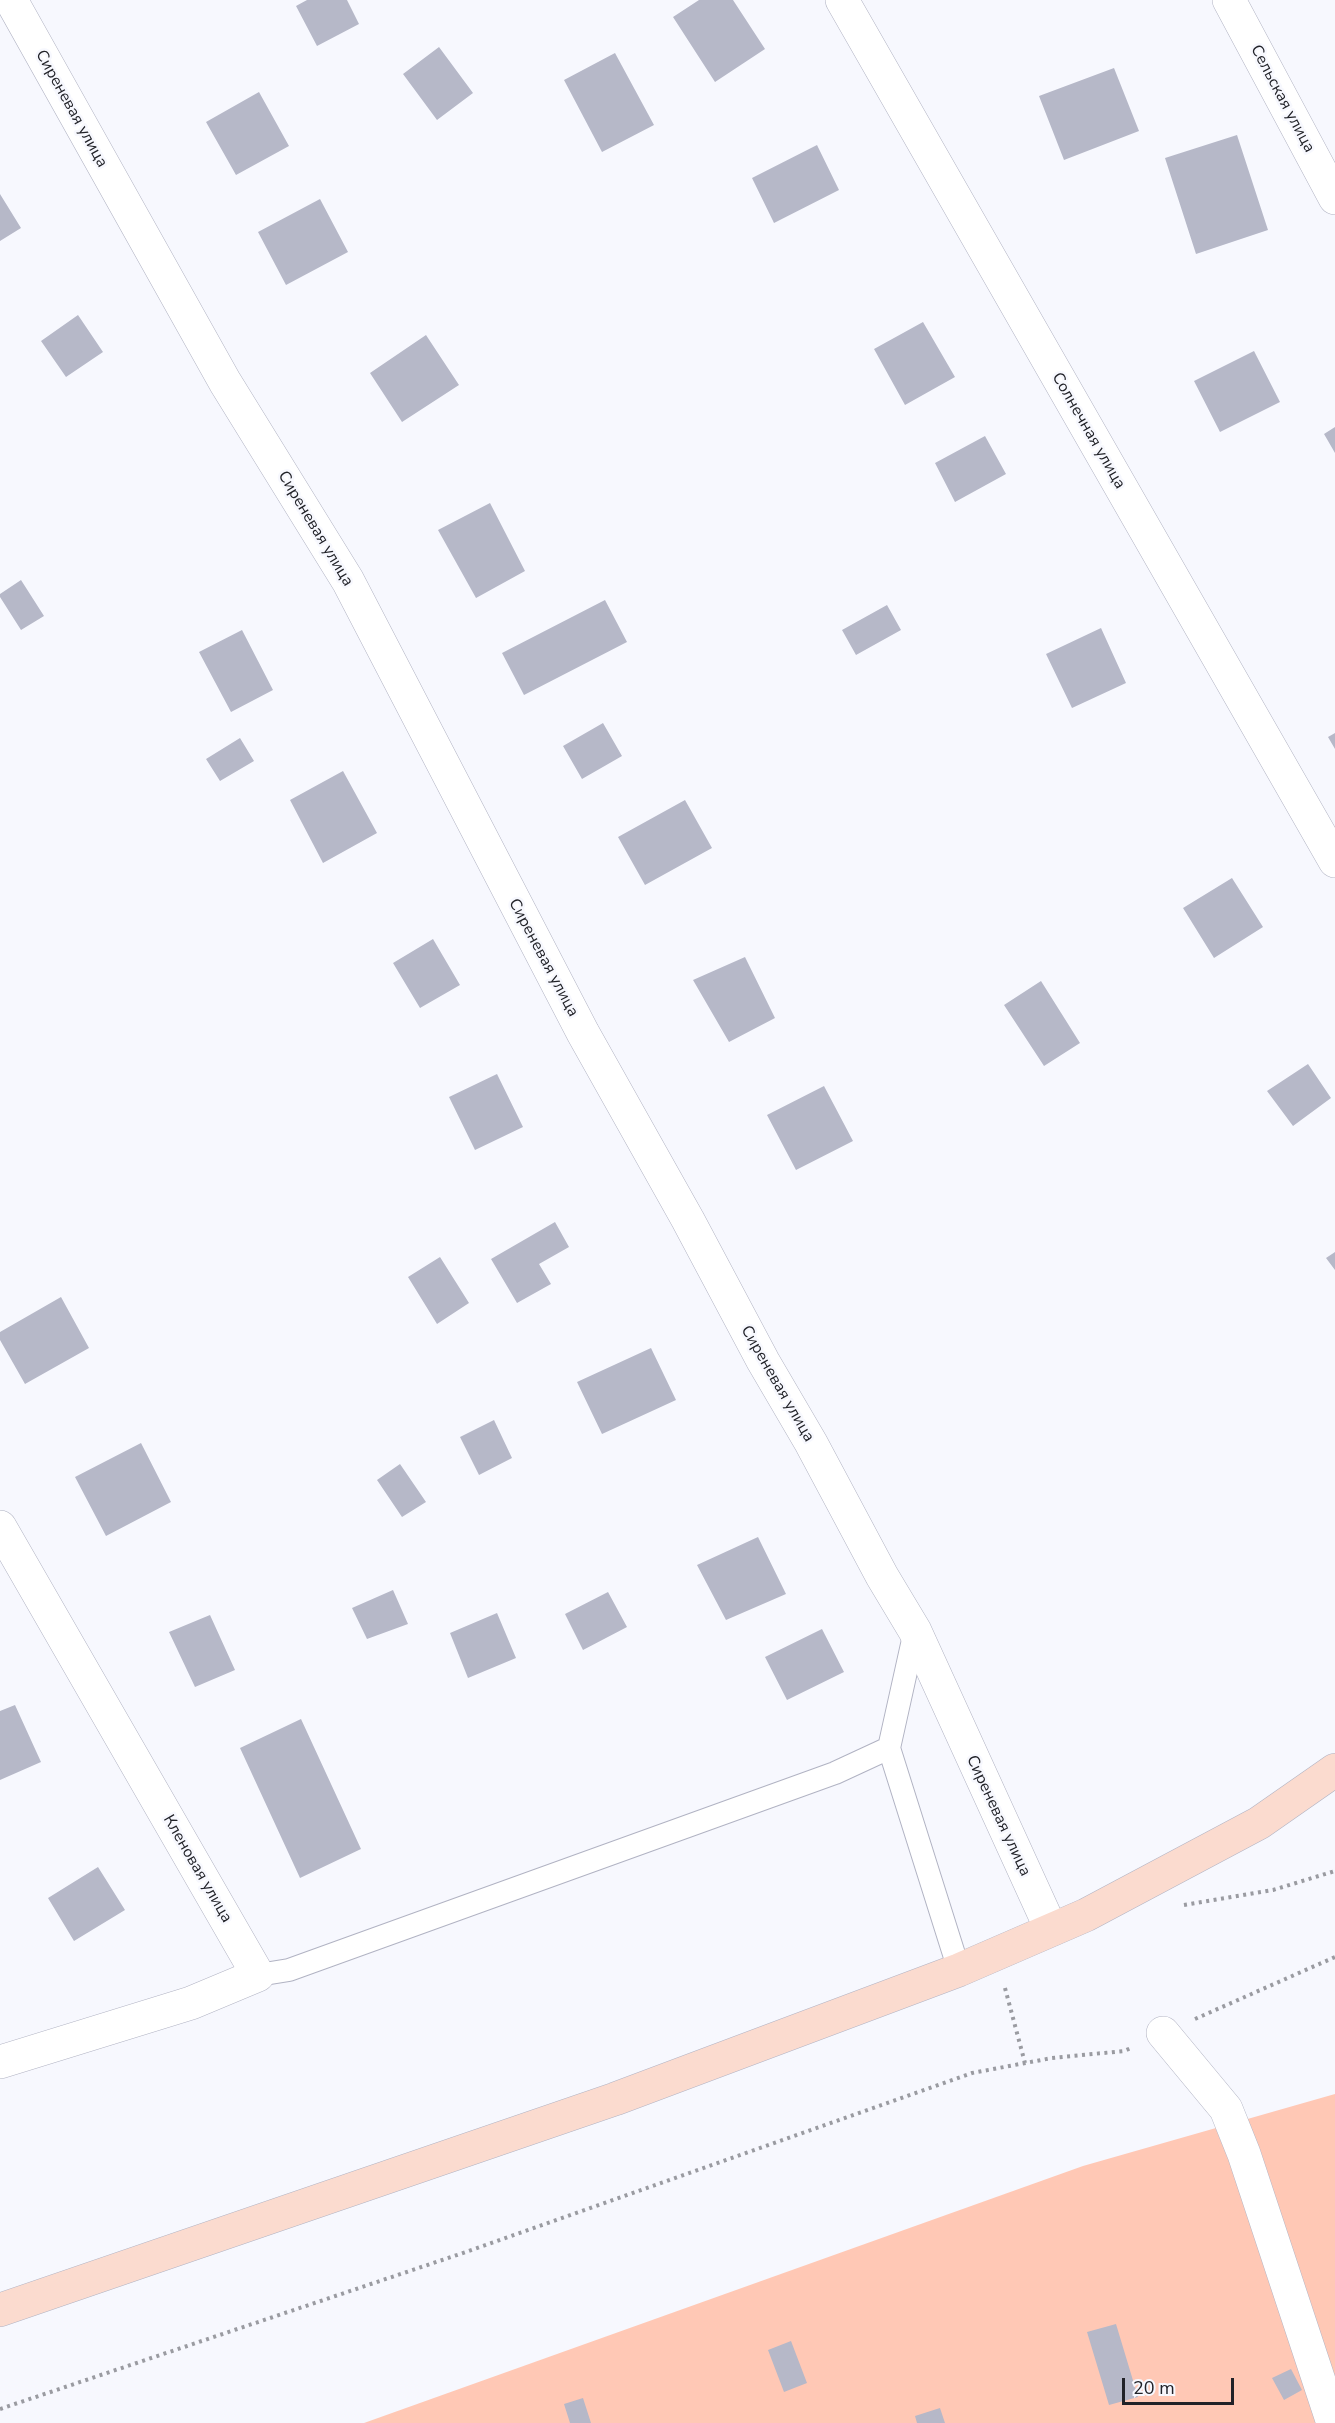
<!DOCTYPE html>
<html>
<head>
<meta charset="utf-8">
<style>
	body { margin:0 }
	#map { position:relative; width:1335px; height:2423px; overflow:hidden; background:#f7f8fe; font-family:"Nunito Sans",sans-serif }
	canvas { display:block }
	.scale { position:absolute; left:1122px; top:2378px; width:112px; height:27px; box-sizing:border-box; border:3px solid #212228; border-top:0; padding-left:8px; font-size:18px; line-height:21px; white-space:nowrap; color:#212228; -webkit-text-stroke:4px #f7f8fe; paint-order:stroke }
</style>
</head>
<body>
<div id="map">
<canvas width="1335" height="2423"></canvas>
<div class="scale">20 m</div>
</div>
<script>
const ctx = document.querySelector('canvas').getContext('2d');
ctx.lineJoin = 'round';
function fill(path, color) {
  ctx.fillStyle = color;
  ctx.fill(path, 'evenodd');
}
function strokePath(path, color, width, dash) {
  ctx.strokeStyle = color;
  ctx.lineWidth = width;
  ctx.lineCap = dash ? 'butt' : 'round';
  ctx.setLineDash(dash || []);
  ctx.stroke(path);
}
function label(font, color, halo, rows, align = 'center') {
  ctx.font = font + ' "Nunito Sans",sans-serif';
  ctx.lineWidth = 5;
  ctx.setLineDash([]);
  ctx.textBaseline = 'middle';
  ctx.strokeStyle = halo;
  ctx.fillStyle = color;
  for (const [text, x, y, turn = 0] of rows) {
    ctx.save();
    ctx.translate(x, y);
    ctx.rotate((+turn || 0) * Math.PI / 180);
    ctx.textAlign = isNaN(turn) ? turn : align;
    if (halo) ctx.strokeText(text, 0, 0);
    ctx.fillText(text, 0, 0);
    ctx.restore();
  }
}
const green = new Path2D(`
	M1335 2094V2423H364L1083 2166Z`);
const building = new Path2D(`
	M307 0H347L359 24 317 46 296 6Z
	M699 0H733L765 49 715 82 673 17Z
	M439 47 473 93 437 120 403 74Z
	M615 53 654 125 602 152 564 80Z
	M1114 68 1139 131 1064 160 1039 96Z
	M259 92 289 146 236 175 206 122Z
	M1237 135 1268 230 1196 254 1165 158Z
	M817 145 839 190 774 223 752 178Z
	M0 194 21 228 0 241Z
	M320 199 348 252 286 285 258 232Z
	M78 315 103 352 66 377 41 341Z
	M923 322 955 377 905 405 874 349Z
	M426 335 459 385 402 422 370 373Z
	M1254 351 1280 402 1220 432 1194 381Z
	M1335 427V453L1324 434Z
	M985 436 1006 474 955 502 935 463Z
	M490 503 525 571 476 598 438 530Z
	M21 580 44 616 21 630 0 597V594Z
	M605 600 627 642 524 695 502 653Z
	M887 605 901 630 856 655 842 630Z
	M1101 628 1126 683 1072 708 1046 654Z
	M242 630 273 690 231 712 199 652Z
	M603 723 622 756 582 779 563 746Z
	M1335 733V749L1328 737Z
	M240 738 254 761 220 781 206 759Z
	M343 771 377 833 323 863 290 800Z
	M685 800 712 848 645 885 618 837Z
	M1232 878 1263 927 1214 958 1183 908Z
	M433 939 460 985 420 1008 393 963Z
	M745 957 775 1018 729 1042 693 980Z
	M1041 981 1080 1043 1044 1066 1004 1005Z
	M1308 1064 1331 1098 1293 1126 1267 1091Z
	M497 1074 523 1127 475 1150 449 1097Z
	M824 1086 853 1141 796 1170 767 1115Z
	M555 1222 569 1247 539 1264 551 1284 517 1303 491 1259Z
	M1335 1252V1270L1326 1258Z
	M440 1257 469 1303 437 1324 408 1277Z
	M61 1297 89 1348 25 1384 0 1340V1332Z
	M651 1348 676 1400 602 1434 577 1382Z
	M494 1420 512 1458 479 1475 460 1437Z
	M141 1443 171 1502 106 1536 75 1477Z
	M400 1464 426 1502 402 1517 377 1480Z
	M758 1537 786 1594 726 1620 697 1565Z
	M393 1590 408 1624 367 1639 352 1608Z
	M608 1592 627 1627 583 1650 565 1614Z
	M497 1613 516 1658 468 1678 450 1633Z
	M210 1615 235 1670 195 1687 169 1632Z
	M822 1629 844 1672 787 1700 765 1657Z
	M15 1705 41 1762 0 1780V1711Z
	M301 1719 361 1849 300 1878 240 1748Z
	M98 1867 125 1910 74 1941 48 1898Z
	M1116 2324 1138 2397 1109 2405 1087 2332Z
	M791 2341 807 2383 784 2392 768 2350Z
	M1291 2369 1302 2390 1284 2400 1272 2378Z
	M583 2398 591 2423H570L564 2404Z
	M940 2408 945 2423H917L915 2416Z`);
const path = new Path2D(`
	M1184 1905 1273 1890 1335 1871
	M1005 1988 1025 2063
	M1195 2019 1335 1957
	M0 2409 460 2254 972 2073 1052 2058 1124 2051 1131 2048`);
const lane = new Path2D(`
	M889 1748 959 1970
	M258 1975 289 1970 835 1773 889 1748 915 1631`);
const street = new Path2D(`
	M11 0 225 382 348 581 583 1033 688 1220 763 1361 811 1443 882 1576 915 1631 1051 1929
	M842 0 1335 861
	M1229 0 1335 198
	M0 1527 258 1975 191 2003 0 2062
	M1163 2033 1226 2109 1244 2154 1333 2423`);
const secondary = new Path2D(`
	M0 2310 615 2099 959 1970 1086 1915 1259 1823 1335 1770`);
const streetNames = [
	["Сельская улица",1282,99,62],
	["Сиреневая улица",71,109,61],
	["Солнечная улица",1088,431,60],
	["Сиреневая улица",315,529,59],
	["Сиреневая улица",543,958,62],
	["Сиреневая улица",777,1384,60],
	["Сиреневая улица",998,1816,65],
	["Кленовая улица",197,1869,60]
];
fill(green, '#ffc8b5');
fill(building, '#b6b8c8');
strokePath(lane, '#b1b3c3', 24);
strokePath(street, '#b1b3c3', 34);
strokePath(secondary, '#b1b3c3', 34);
strokePath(path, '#9a9ba1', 4, [3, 4.5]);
strokePath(lane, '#fff', 22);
strokePath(street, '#fff', 33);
strokePath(secondary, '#fbdbcf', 33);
label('16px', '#212228', '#f7f8fe', streetNames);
</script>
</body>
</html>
